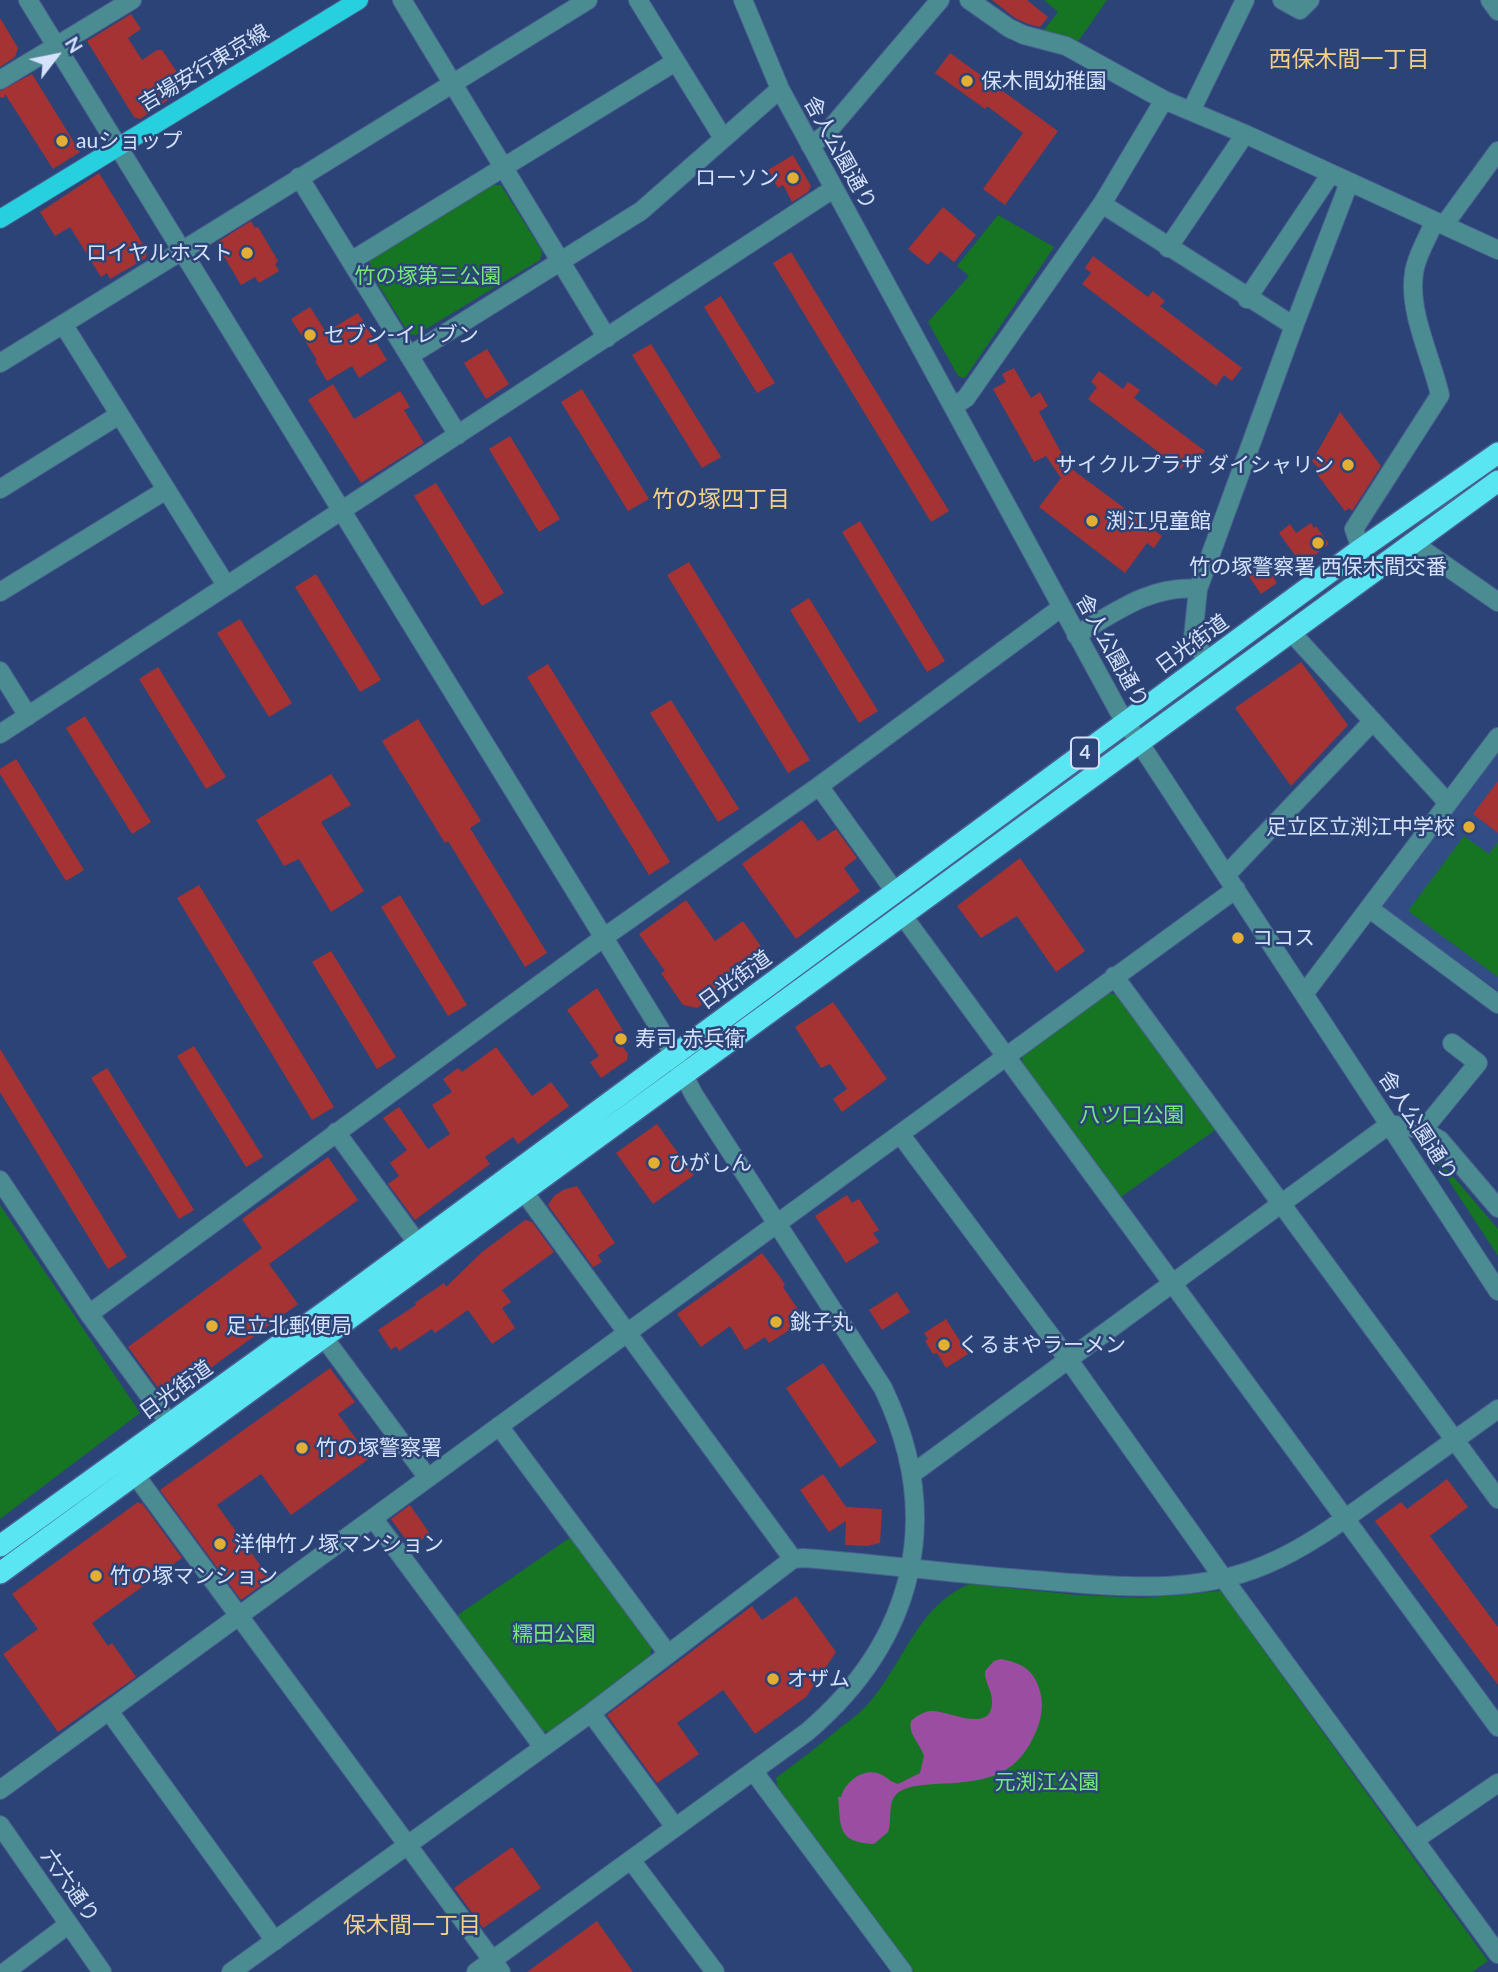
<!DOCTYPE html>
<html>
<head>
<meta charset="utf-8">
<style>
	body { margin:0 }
	#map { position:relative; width:1498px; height:1972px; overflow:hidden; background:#2c4377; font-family:Lato,sans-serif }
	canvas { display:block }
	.north { position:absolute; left:21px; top:21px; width:70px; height:70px; -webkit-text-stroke:5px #2c4377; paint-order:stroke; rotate:58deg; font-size:19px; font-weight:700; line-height:28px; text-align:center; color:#d5e2fb }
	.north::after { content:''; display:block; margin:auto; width:24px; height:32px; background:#d5e2fb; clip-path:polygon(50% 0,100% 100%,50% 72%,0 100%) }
</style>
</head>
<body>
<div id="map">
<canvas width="1498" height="1972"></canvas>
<div class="north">N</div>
</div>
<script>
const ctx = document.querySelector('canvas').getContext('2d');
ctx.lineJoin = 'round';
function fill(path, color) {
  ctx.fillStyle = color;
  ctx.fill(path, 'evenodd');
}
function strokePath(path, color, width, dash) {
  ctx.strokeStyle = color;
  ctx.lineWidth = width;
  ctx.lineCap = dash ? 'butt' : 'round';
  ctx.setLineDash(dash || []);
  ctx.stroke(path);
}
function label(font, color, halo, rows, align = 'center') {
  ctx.font = font + ' Lato,"Noto Sans JP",sans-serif';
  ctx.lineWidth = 5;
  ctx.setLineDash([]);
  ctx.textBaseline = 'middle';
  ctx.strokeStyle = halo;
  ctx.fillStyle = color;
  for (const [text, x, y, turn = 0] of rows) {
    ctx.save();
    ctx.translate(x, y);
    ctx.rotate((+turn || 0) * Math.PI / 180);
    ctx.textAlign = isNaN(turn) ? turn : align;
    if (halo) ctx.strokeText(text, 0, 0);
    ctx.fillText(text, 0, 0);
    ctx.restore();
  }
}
const built = new Path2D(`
	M1498 753V990L1385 911 1383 901Z`);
const green = new Path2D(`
	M1044 0H1107L1077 43 1041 34 1058 12Z
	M494 185H501L542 251 540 260 416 335 409 334 368 268 370 259Z
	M998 215 1054 247 965 378 958 376 928 322 969 276 957 266Z
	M1464 836 1489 854 1498 842V977L1408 911Z
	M1108 993 1118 995 1218 1128 1118 1199 1023 1070 1022 1057Z
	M1438 1159 1498 1229V1256L1436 1161Z
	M0 1205 140 1413 0 1519Z
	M571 1537 652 1646 650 1656 554 1731 540 1732 455 1617Z
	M970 1584 1077 1595 1143 1598 1221 1591 1488 1961 1472 1972H910L778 1790 776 1778C798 1762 819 1745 840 1728 849 1721 860 1713 868 1704 904 1664 917 1605 970 1584Z`);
const water = new Path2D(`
	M1001 1659C1019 1663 1031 1667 1038 1685 1045 1702 1042 1720 1034 1736 1014 1780 979 1782 936 1784 924 1785 909 1785 899 1792 886 1801 893 1819 888 1832L874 1844C837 1842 841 1828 838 1797H841C845 1782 862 1769 877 1773 885 1775 890 1782 898 1784L920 1773 924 1756C920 1743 908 1735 911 1721 915 1717 923 1712 930 1711 946 1709 991 1735 992 1703 993 1691 984 1682 985 1671L994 1661Z`);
const building = new Path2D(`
	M992 0H1027L1048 17 1040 27 1028 24 1015 18Z
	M131 14 141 29 128 38 142 60 157 50H162L187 87 140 119 134 117 87 41Z
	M0 18 18 48 15 57 0 67Z
	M950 53 1058 131 1005 205 983 189 1023 133 987 106 985 109 935 73Z
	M32 74 80 152 53 169 5 94 4 98 0 97V91Z
	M793 155 811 186 808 192 792 202 783 185 778 188 768 170Z
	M99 173 147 251 146 258 110 279 107 273 101 277 70 227 55 236 40 212Z
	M943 207 976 235 954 262 940 251 928 265 908 249Z
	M251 221 255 228 258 227 278 261 275 264 279 271 259 283 255 277 241 285 216 243Z
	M791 252 949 511 931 522 773 263Z
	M1093 256 1148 297 1153 291 1165 301 1160 306 1242 368 1232 381 1224 375 1216 386 1082 284 1091 273 1085 268Z
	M721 296 775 383 757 393 704 307Z
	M310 307 326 332 358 313 387 360 359 378 352 366 327 381 315 361 317 360 291 319Z
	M651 344 721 457 702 468 632 355Z
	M487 349 509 384 486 399 464 363Z
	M1014 368 1031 398 1040 392 1048 406 1039 412 1069 467 1162 536 1154 548 1147 543 1125 573 1039 507 1061 478 1046 456 1034 462 993 389 1006 382 1002 374Z
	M1099 371 1123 389 1128 382 1140 390 1134 398 1205 451 1196 463 1189 458 1181 469 1088 399 1097 387 1091 382Z
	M333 384 354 419 400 391 410 407 404 410 424 443 361 483 308 400Z
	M582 389 649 499 628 511 561 402Z
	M1340 412 1381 466 1352 511 1349 508 1345 511 1316 473 1320 470 1312 461Z
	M510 436 560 519 539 532 489 449Z
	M436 483 504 593 482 606 414 496Z
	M860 521 945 661 927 672 842 532Z
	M1311 523 1314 528 1316 526 1329 544 1302 565 1279 533 1290 524 1296 533Z
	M1263 561 1277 583 1261 594 1246 572Z
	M689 562 810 760 788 773 667 575Z
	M316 574 381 680 360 692 295 587Z
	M809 598 878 711 859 723 790 610Z
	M240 619 292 703 269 717 217 633Z
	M1301 662 1348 725 1291 786 1235 708Z
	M548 664 670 862 649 875 527 677Z
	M158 667 226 777 206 789 139 679Z
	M671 700 739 809 718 822 650 713Z
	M85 716 151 822 132 834 66 728Z
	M418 719 481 821 470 828 547 953 525 967 448 841 445 843 382 741Z
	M16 759 84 870 66 881 0 774V769Z
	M331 774 351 805 321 822 364 891 331 912 299 859 284 866 256 820Z
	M1498 781V833L1473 814Z
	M802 820 818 841 836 829 857 858 844 868 860 891 796 939 742 864Z
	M1020 858 1085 951 1056 972 1017 916 981 938 957 906Z
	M199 885 334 1107 312 1120 177 898Z
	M400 895 467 1005 448 1016 381 907Z
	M686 900 715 941 743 921 767 955 697 1008 683 1005 661 973 665 971 639 934Z
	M331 951 396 1057 377 1069 312 962Z
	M597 988 630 1042 623 1047 628 1054 627 1060 601 1078 590 1062 599 1056 567 1010Z
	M833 1002 887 1079 842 1112 833 1099 847 1089 830 1064 821 1068 795 1027Z
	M194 1046 263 1157 246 1167 177 1056Z
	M496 1047 532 1096 551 1082 569 1106 518 1144 513 1137 485 1157 490 1164 415 1220 388 1184 399 1176 390 1163 407 1150 383 1118 399 1107 428 1149 450 1134 432 1105 452 1092 443 1079 458 1068 462 1072Z
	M0 1049 127 1257 108 1269 0 1092Z
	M107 1068 194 1210 179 1219 91 1078Z
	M657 1124 694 1175 653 1204 616 1153Z
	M328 1157 358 1200 269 1264 298 1304 167 1400 128 1347 262 1248 242 1219Z
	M577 1186 615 1243 598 1255 602 1262 593 1267 548 1205 554 1196 563 1190Z
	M847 1195 852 1203 859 1199 879 1230 873 1233 879 1242 846 1263 815 1216Z
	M525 1220 532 1222 554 1252 502 1290 511 1302 502 1308 515 1328 492 1344 468 1310 435 1333 432 1329 399 1351 396 1346 391 1350 378 1330 416 1305 415 1303 444 1283 446 1287 482 1252Z
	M762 1253 780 1277 785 1285 783 1287 805 1320 769 1343 765 1337 745 1350 730 1326 701 1347 677 1314Z
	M897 1292 910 1312 882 1330 869 1310Z
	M946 1319 968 1354 946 1368 937 1353 933 1354 925 1341 928 1339 924 1333Z
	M823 1363 877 1442 840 1468 786 1388Z
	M330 1368 355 1402 338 1414 370 1458 291 1515 261 1474 217 1505 270 1579 241 1600 160 1490Z
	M823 1474 846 1507 882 1509 880 1543 867 1546 845 1545 846 1521 829 1532 800 1490Z
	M1447 1479 1468 1507 1430 1536 1498 1627V1685L1375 1521 1401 1502 1407 1509Z
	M138 1502 140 1504 142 1503 182 1558 92 1623 108 1646 112 1643 136 1677 58 1732 3 1654 38 1629 12 1594Z
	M410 1505 430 1534 411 1547 391 1519Z
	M796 1596 836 1652 806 1697 755 1734 723 1690 677 1723 699 1754 657 1783 607 1715 752 1606 762 1620Z
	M512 1847 541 1888 483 1928 454 1888Z
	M597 1921 633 1972H527Z`);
const minor = new Path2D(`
	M28 0 660 1029 694 1095 883 1388C945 1517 915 1640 807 1732L476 1972
	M402 0 607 338
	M638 0 723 138
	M743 0 780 89 1118 710 1498 1291
	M969 0 1009 28 1024 35 1066 46 1164 100 1245 134 1498 250
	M1282 0 1300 10 1310 0
	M1490 0 1498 11
	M0 80 132 0
	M1191 111 1245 0
	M810 145 824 136 940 0
	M299 177 458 435
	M1102 204 1294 326
	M1444 225 1498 151
	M1168 248 1245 134
	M351 261 675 62
	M1247 299 1330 175
	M63 324 226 585
	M409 356 641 211 780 89
	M0 363 588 0
	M954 406 966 398 1102 204 1164 100
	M0 489 119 415
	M1413 543 1498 602
	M1361 549 1354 529 1440 395C1431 356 1408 312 1414 273 1416 256 1428 238 1434 222
	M0 592 166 490
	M1291 632 1448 803
	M1076 635C1114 613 1152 584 1198 589
	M1208 663 1193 638 1198 589 1294 326 1349 183
	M0 671 28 716
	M0 734 833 189
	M819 786 896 893
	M1227 874 1373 721
	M1370 909 1498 1004
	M903 916 1498 1727
	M1114 976 1498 1499
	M1304 994 1498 737
	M1423 1130 1478 1063 1452 1043
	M336 1132 418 1244
	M900 1134 1068 1359 1224 1579 1498 1954
	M0 1180 89 1314 170 1424
	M524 1192 793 1559
	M89 1314 603 938 819 786 1062 607
	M316 1327 428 1478
	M499 1426 668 1654
	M912 1474 1390 1124 1423 1130 1440 1140 1498 1208
	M136 1476 501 1972
	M373 1518 543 1747
	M109 1711 275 1941
	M591 1713 675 1827
	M754 1772 903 1972
	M0 1790 1236 889
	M0 1825 102 1972
	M1416 1839 1498 1783
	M631 1860 715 1972
	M5 1972 69 1924
	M231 1972 591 1713 793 1559 803 1558C881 1564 958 1574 1035 1580 1111 1586 1193 1596 1265 1565 1306 1548 1342 1521 1378 1495 1418 1466 1458 1438 1498 1409`);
const major = new Path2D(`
	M0 219 359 0`);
const highway = new Path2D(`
	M0 1546 336 1304 1361 549 1498 453
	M0 1573 1498 481`);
const markers = [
	[967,81,7,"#e2af34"],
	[62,141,7,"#e2af34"],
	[793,178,7,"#e2af34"],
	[247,253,7,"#e2af34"],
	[310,335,7,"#e2af34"],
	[1348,465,7,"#e2af34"],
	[1092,521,7,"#e2af34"],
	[1318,543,7,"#e2af34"],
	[1469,827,7,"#e2af34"],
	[1238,938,7,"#e2af34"],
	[621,1039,7,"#e2af34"],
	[654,1163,7,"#e2af34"],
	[776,1322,7,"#e2af34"],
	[212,1326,7,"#e2af34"],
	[944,1345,7,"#e2af34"],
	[302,1448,7,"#e2af34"],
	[220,1544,7,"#e2af34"],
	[96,1576,7,"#e2af34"],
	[773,1679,7,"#e2af34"]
];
const shields = [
	[1085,753,28]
];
const shieldNames = [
	["4",1085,753]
];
const streetNames = [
	["吉場安行東京線",204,68,-31],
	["舎人公園通り",840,153,61],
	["日光街道",1192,644,-36],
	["舎人公園通り",1112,651,61],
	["日光街道",735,980,-36],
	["舎人公園通り",1418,1126,57],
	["日光街道",176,1390,-36],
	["六六通り",70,1886,55]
];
const poiNames = [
	["保木間幼稚園",981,81],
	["auショップ",76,141],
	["ローソン",779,178,"right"],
	["ロイヤルホスト",233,253,"right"],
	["セブン-イレブン",324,335],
	["サイクルプラザ ダイシャリン",1334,465,"right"],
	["渕江児童館",1106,521],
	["竹の塚警察署 西保木間交番",1318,567,"center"],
	["足立区立渕江中学校",1455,827,"right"],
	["ココス",1252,938],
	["寿司 赤兵衛",635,1039],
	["ひがしん",668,1163],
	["銚子丸",790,1322],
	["足立北郵便局",226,1326],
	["くるまやラーメン",958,1345],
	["竹の塚警察署",316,1448],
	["洋伸竹ノ塚マンション",234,1544],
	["竹の塚マンション",110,1576],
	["オザム",787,1679]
];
const parkNames = [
	["竹の塚第三公園",428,276],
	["八ツ口公園",1132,1115],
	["糯田公園",554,1634],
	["元渕江公園",1047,1782]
];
const neighbourhoodNames = [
	["西保木間一丁目",1349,60],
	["竹の塚四丁目",721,500],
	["保木間一丁目",412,1926]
];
fill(built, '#324c86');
fill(green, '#167522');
fill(water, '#9b4da1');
fill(building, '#a53333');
strokePath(minor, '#4a608f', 20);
strokePath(major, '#4a608f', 20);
strokePath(highway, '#4a608f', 24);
strokePath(minor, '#4b8c93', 18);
strokePath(major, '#27d0df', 18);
strokePath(highway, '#5ae5f3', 21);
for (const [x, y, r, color] of markers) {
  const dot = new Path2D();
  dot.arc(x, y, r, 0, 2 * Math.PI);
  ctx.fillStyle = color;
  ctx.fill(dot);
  strokePath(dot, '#2c4377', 2.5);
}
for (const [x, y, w] of shields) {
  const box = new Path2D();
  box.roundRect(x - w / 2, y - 15.5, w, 31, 5);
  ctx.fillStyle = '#2c4377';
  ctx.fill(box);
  strokePath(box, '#d5e2fb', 2);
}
label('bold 19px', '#d5e2fb', null, shieldNames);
label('21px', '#d5e2fb', '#2c4377', streetNames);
label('21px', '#d5e2fb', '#2c4377', poiNames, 'left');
label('21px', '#76e77b', '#2c4377', parkNames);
label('23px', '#f4d087', '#2c4377', neighbourhoodNames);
</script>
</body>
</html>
